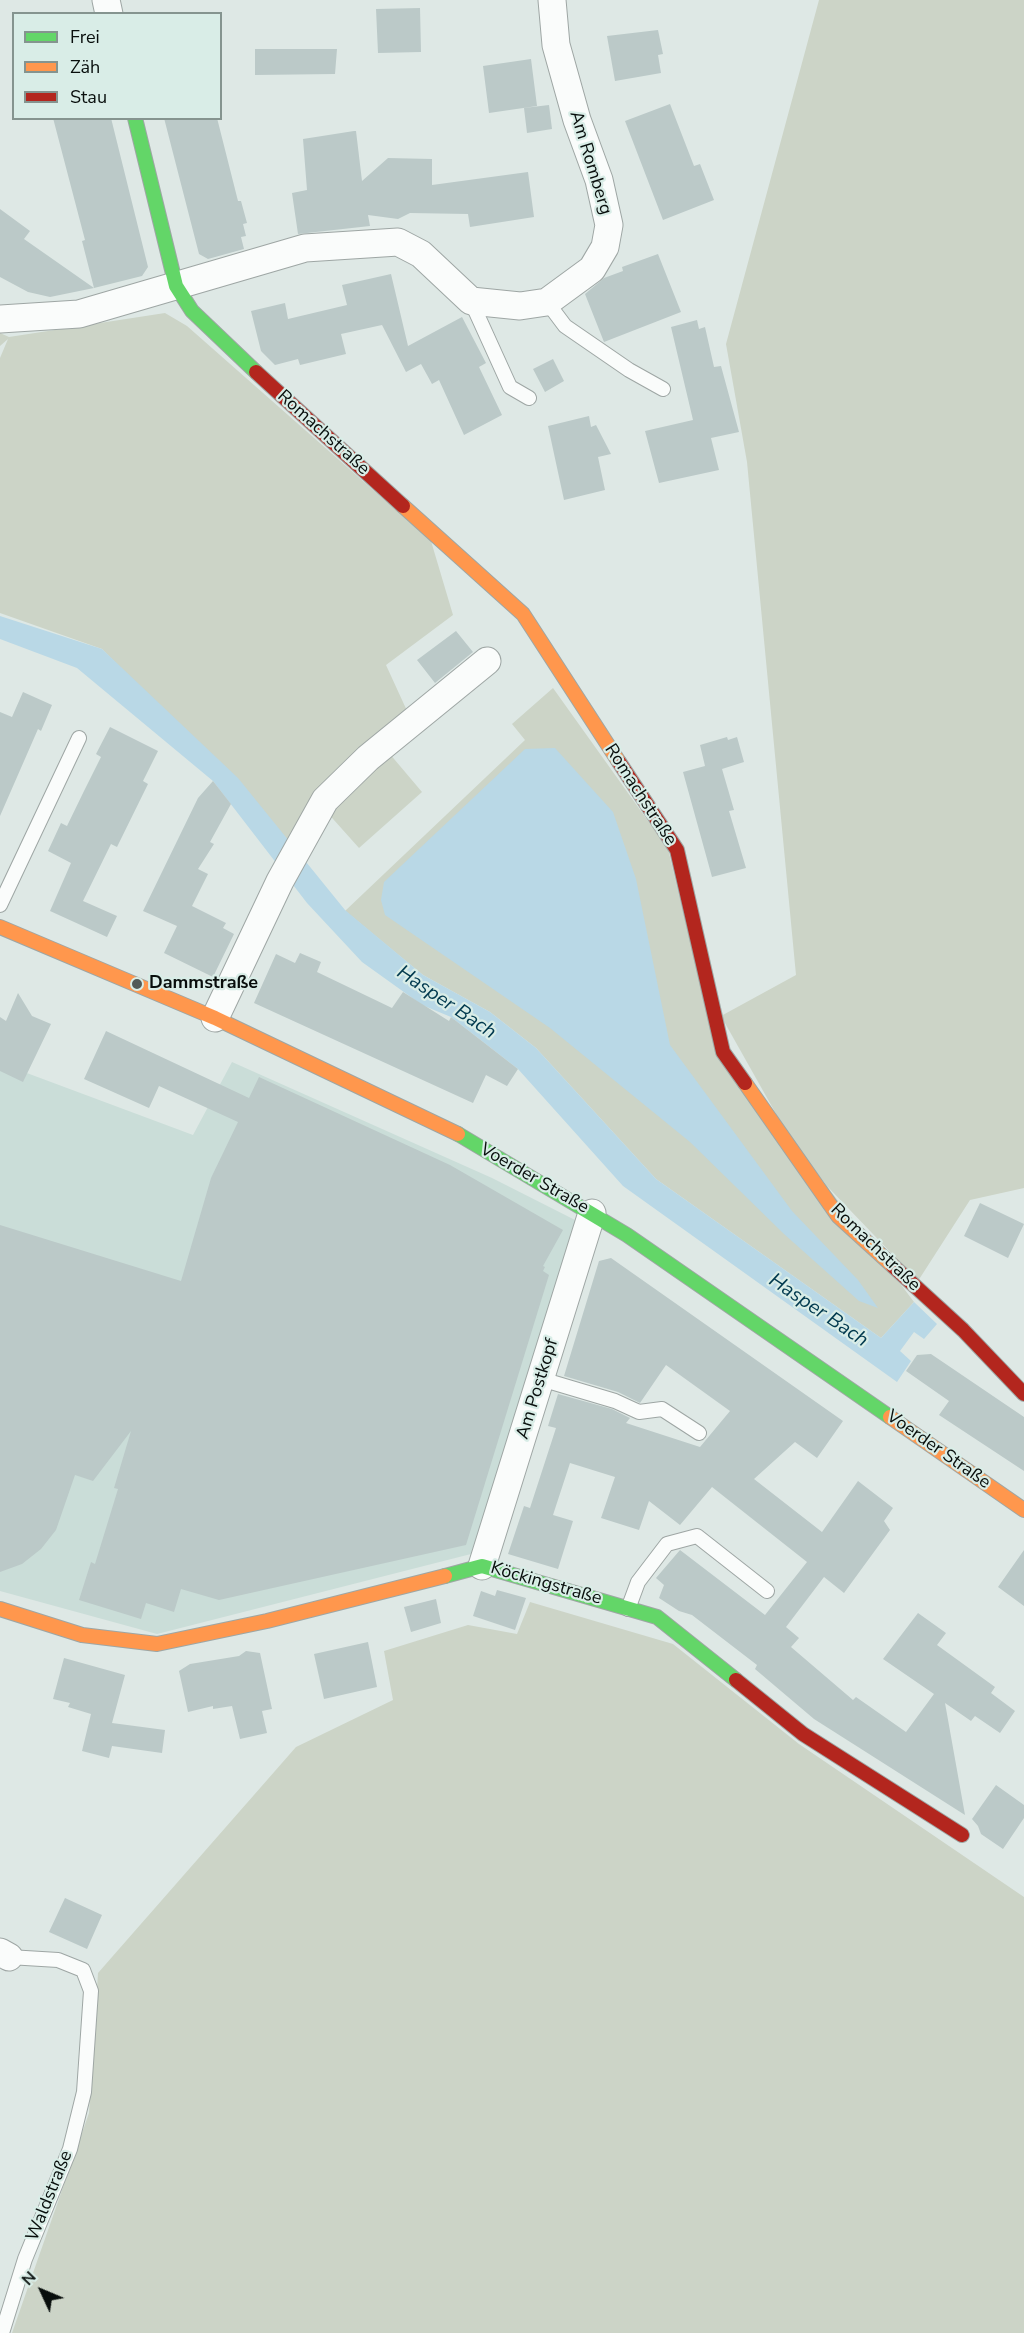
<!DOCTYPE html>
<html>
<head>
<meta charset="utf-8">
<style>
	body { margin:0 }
	#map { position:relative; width:1024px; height:2333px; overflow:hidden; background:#dee8e5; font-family:"Nunito Sans",sans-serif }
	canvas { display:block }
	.legend { position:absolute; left:12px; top:12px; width:210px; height:108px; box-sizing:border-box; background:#d9ede7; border:2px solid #85948f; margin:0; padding:8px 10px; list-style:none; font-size:18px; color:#080e0c }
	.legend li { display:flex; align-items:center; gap:12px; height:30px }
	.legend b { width:30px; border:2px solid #85948f }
	.north { position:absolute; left:12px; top:2261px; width:60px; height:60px; -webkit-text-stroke:4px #d9ede7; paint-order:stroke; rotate:314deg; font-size:16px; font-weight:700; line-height:24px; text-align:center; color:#080e0c }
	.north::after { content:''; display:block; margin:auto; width:21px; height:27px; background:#080e0c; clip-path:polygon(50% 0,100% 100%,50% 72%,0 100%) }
</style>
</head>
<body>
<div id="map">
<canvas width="1024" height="2333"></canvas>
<ul class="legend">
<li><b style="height:8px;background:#63d668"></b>Frei</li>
<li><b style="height:8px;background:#ff974d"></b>Zäh</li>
<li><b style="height:8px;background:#b3261e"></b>Stau</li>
</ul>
<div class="north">N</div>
</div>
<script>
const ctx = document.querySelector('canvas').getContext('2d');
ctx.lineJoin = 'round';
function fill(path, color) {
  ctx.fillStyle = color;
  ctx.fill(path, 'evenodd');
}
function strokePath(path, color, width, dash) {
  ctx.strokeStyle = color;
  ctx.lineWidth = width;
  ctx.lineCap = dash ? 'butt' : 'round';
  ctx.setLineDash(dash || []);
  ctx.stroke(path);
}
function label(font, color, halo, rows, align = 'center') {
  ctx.font = font + ' "Nunito Sans",sans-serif';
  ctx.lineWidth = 4.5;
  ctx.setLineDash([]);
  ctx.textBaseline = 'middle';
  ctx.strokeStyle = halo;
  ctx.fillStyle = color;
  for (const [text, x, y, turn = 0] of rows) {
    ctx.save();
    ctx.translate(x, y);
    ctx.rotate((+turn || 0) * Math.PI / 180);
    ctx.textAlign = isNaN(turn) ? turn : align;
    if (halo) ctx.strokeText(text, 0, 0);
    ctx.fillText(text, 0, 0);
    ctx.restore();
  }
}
const built = new Path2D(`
	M232 1062 492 1178 579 1222 471 1554 157 1634 0 1591V1063L193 1135Z`);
const green = new Path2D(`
	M819 0H1024V1188L970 1200 918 1281 802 1160 721 1016 796 975 747 462 726 344Z
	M165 313 187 326 431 541 453 615 386 665 408 713 295 848 102 649 0 613V358L8 339 0 346V333L9 337Z
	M553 688 668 849 712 1033 914 1302 881 1338 656 1179 536 1048 490 1012 423 975 345 911 525 740 512 724Z
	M389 753 422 792 359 848 325 810Z
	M530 1602 673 1644 799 1744 1024 1897V2333H12L89 2113 98 1973 296 1747 393 1700 384 1651 468 1625 517 1634Z`);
const water = new Path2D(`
	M0 616 102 649 238 778 345 910 423 975 490 1012 536 1048 656 1179 881 1338 914 1302 937 1324 924 1339 914 1332 900 1351 911 1361 897 1382 623 1186 518 1069 451 1017 422 1005 362 962 307 903 213 781 77 668 0 639Z
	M555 748 613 812 636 879 670 1045 792 1211 858 1280 878 1308 859 1301 784 1234 690 1142 550 1028 385 915 381 900 384 882 525 749Z`);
const building = new Path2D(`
	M420 8 421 52 378 53 376 9Z
	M658 30 663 54 658 55 661 73 615 81 607 36Z
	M255 49H337L335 74 255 75Z
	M531 59 537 106 489 113 483 66Z
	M670 104 694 166 700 164 714 200 663 220 625 121Z
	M549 105 552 129 527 133 524 108Z
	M53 118H111L148 267 142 276 94 288 82 241 85 240Z
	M164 118H217L238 201H241L247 223 243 224 246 236 241 237 244 249 208 259 199 254Z
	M354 131H356L362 181 388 158 432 159V185L528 172 534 217 470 227 468 214 410 213 398 219 368 215 370 226 298 234 292 193 307 190 303 139Z
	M0 209 30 231 24 239 94 288 50 297 28 292 0 277Z
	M658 254 681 312 604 342 585 294 604 278 623 271 622 267Z
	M391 274 408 346 462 317 486 363 479 367 502 415 464 435 439 380 432 384 421 364 406 372 382 325 341 334 346 354 300 365 298 359 275 365 261 351 251 311 285 303 288 319 347 305 342 285Z
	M697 320 699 329 705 327 714 367 721 366 739 432 711 438 719 470 659 483 645 431 693 420 671 327Z
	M553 359 564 381 545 392 533 369Z
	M589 416 591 427 596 425 611 454 598 457 605 490 564 500 548 426Z
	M456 631 473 652 435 683 417 660Z
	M23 692 52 705 41 731 38 729 0 816V712L12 717Z
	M110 727 158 751 143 781 148 784 117 847 111 844 83 901 117 916 107 937 50 911 71 863 48 851 61 823 67 826 84 791 101 757 96 754Z
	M727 737 728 740 737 737 744 762 722 769 734 810 729 811 746 868 712 877 683 772 705 766 700 745Z
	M213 781 231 804 210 842 214 844 198 869 208 874 192 906 226 923 223 928 234 934 213 977 164 953 177 926 143 911 198 798Z
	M300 953 321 962 317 972 392 1008 403 992 449 1021 451 1017 518 1069 507 1086 486 1075 473 1103 254 1003 276 954 295 963Z
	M18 993 32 1016 51 1024 23 1082 0 1071V1017L6 1021Z
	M106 1031 249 1098 259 1077 450 1165 563 1230 543 1266 545 1267 543 1271 549 1275 466 1545 219 1600 181 1589 174 1612 146 1603 141 1619 79 1600 91 1562 95 1564 118 1489 114 1488 131 1431 93 1481 75 1475 56 1530 41 1549 22 1564 0 1572V1225L181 1281 211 1178 238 1122 159 1086 149 1108 84 1079Z
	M980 1203 1024 1224 1008 1258 964 1236Z
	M611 1258 843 1421 817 1458 795 1442 754 1479 822 1532 858 1481 893 1508 884 1521 890 1530 844 1593 824 1577 786 1627 799 1638 791 1647 853 1700 856 1697 906 1732 934 1694 883 1659 918 1613 946 1633 937 1645 995 1687 991 1693 1015 1711 1000 1733 975 1716 971 1721 945 1703 965 1815 814 1719 755 1669 757 1665 692 1615 679 1611 659 1598 664 1585 656 1578 680 1550 765 1615 807 1562 712 1487 680 1525 649 1501 639 1530 601 1518 615 1477 570 1463 553 1515 573 1521 558 1569 508 1554 524 1506 530 1508 556 1428 548 1426 558 1394 612 1409 630 1418 626 1423 700 1447 730 1411 666 1365 640 1403 618 1392 564 1376 599 1261Z
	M931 1354 1024 1417V1471L939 1415 949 1401 906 1371 917 1355Z
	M1024 1550V1606L998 1587Z
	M497 1590 526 1598 515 1630 473 1616 481 1591 495 1596Z
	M436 1599 441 1623 411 1632 404 1607Z
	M368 1642 377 1687 324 1699 314 1654Z
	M246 1651 260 1653 272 1709 262 1711 267 1733 240 1739 232 1706 213 1709V1706L188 1712 179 1671 190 1664 239 1656Z
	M64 1658 125 1675 112 1723 165 1730 162 1753 112 1746 109 1758 82 1751 91 1714 68 1707 70 1703 53 1699Z
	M996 1785 1024 1805V1818L1003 1849 981 1834 978 1826 972 1819Z
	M65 1898 102 1915 87 1949 49 1932Z`);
const lane = new Path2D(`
	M471 301 510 387 529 398
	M547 302 565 326 629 370 663 389
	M0 905 79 738
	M541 1379 615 1401 639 1412 662 1409 699 1433
	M628 1609 638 1582 667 1544 697 1536 767 1591
	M2 2333 25 2259 70 2149 84 2092 91 1991 83 1970 58 1960 9 1957`);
const street = new Path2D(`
	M106 0 109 14
	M0 319 79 314 305 248 398 242 421 254 471 301 520 306 547 302 592 269 605 247 609 225 599 180 577 120 556 45 552 0
	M215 1018 280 881 325 800 368 758 487 661
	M482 1566 592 1213
	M0 1952 9 1957`);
const fast = new Path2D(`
	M135 118 176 286 192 311 256 372
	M458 1134 627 1235 890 1417
	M445 1576 482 1566 657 1617 736 1680`);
const slow = new Path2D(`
	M403 506 523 614 619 762
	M0 927 215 1018 458 1134
	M745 1083 838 1216 893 1266
	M890 1417 1024 1510
	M0 1609 82 1635 157 1644 267 1621 445 1576`);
const jam = new Path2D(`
	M256 372 403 506
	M619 762 677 850 723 1052 745 1083
	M893 1266 963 1330 1024 1394
	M736 1680 803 1734 962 1835`);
const markers = [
	[137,984,6,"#535a58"]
];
const streetNames = [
	["Am Romberg",590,163,73],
	["Romachstraße",323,433,42],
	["Romachstraße",640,795,57],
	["Voerder Straße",534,1179,30],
	["Romachstraße",875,1248,44],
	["Am Postkopf",538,1389,-73],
	["Voerder Straße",938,1450,35],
	["Köckingstraße",546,1584,16],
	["Waldstraße",50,2196,-68]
];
const poiNames = [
	["Dammstraße",149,984]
];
const waterNames = [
	["Hasper Bach",446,1003,34],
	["Hasper Bach",818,1311,34]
];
fill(built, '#caddd8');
fill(green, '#ccd4c7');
fill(water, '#b9d8e6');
fill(building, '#bbc9c8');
strokePath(lane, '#9ea6a4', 16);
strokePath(street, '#9ea6a4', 29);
strokePath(fast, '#9ea6a4', 16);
strokePath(slow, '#9ea6a4', 16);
strokePath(jam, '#9ea6a4', 16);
strokePath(lane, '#fafcfb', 14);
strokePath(street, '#fafcfb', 27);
strokePath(fast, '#63d668', 14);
strokePath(slow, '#ff974d', 14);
strokePath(jam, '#b3261e', 14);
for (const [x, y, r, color] of markers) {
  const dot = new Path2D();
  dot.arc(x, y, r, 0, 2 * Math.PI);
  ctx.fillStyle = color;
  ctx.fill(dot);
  strokePath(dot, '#d9ede7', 2);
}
label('18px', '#080e0c', '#d9ede7', streetNames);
label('bold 18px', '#080e0c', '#d9ede7', poiNames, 'left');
label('italic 20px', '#00394e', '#d9ede7', waterNames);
</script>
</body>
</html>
